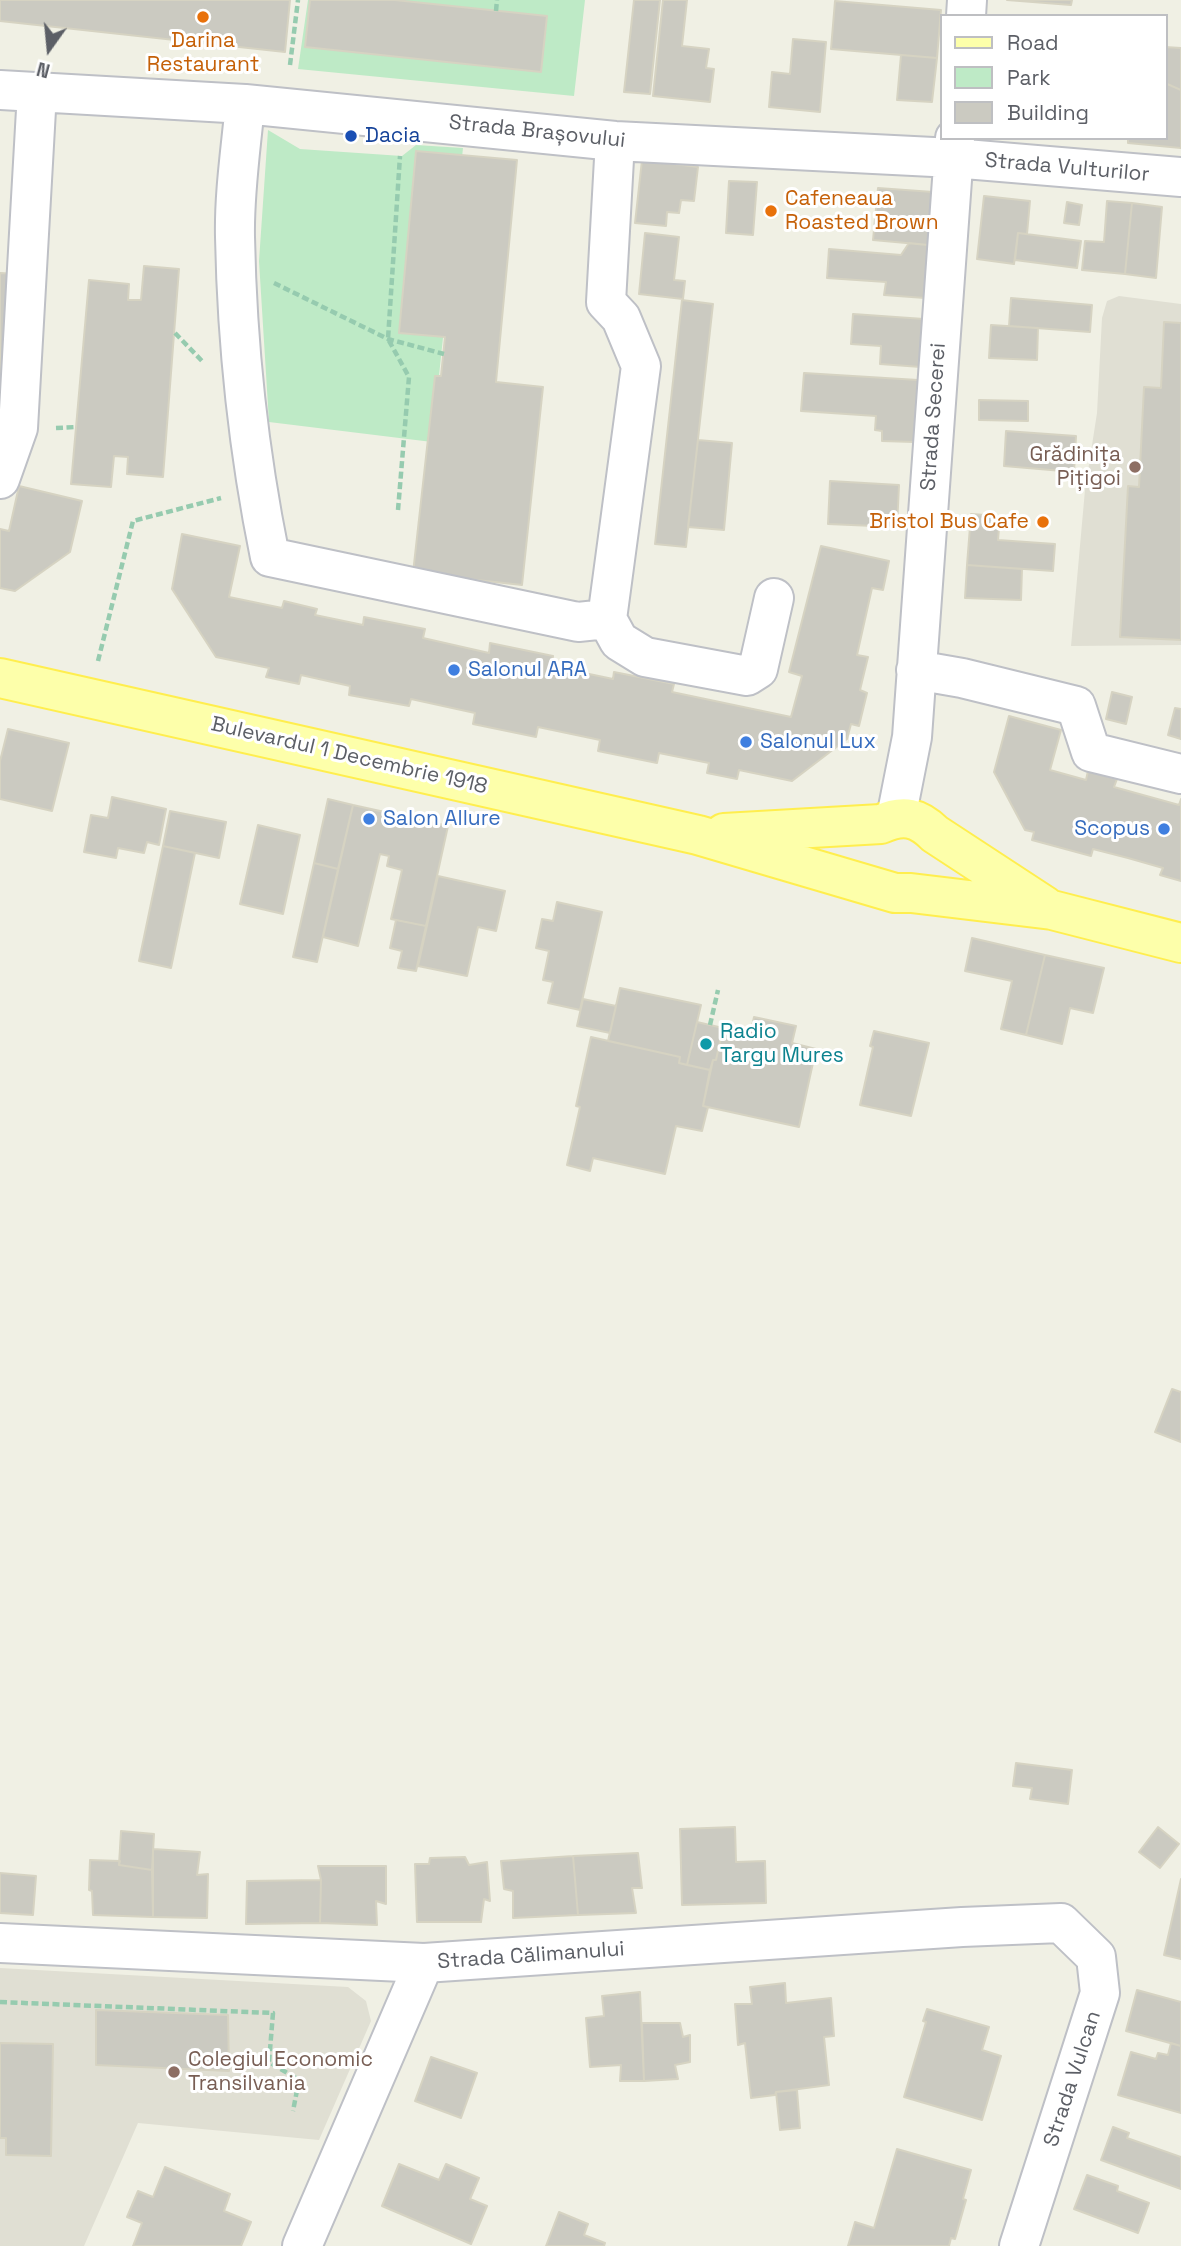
<!DOCTYPE html>
<html>
<head>
<meta charset="utf-8">
<style>
	body { margin:0 }
	#map { position:relative; width:1181px; height:2246px; overflow:hidden; background:#f0f0e4; font-family:"Space Grotesk",sans-serif }
	canvas { display:block }
	.legend { position:absolute; left:940px; top:14px; width:228px; height:126px; box-sizing:border-box; background:#fff; border:2px solid #bebfc2; margin:0; padding:9px 12px; list-style:none; font-size:21px; color:#5c5f66 }
	.legend li { display:flex; align-items:center; gap:14px; height:35px }
	.legend b { width:35px; border:2px solid #bebfc2 }
	.north { position:absolute; left:14px; top:14px; width:70px; height:70px; -webkit-text-stroke:5px #fff; paint-order:stroke; rotate:195deg; font-size:19px; font-weight:700; line-height:28px; text-align:center; color:#5c5f66 }
	.north::after { content:''; display:block; margin:auto; width:24px; height:32px; background:#5c5f66; clip-path:polygon(50% 0,100% 100%,50% 72%,0 100%) }
</style>
</head>
<body>
<div id="map">
<canvas width="1181" height="2246"></canvas>
<ul class="legend">
<li><b style="height:9px;background:#fdffaa"></b>Road</li>
<li><b style="height:19px;background:#beeac6"></b>Park</li>
<li><b style="height:19px;background:#cbcac1"></b>Building</li>
</ul>
<div class="north">N</div>
</div>
<script>
const ctx = document.querySelector('canvas').getContext('2d');
ctx.lineJoin = 'round';
function fill(path, color) {
  ctx.fillStyle = color;
  ctx.fill(path, 'evenodd');
}
function strokePath(path, color, width, dash) {
  ctx.strokeStyle = color;
  ctx.lineWidth = width;
  ctx.lineCap = dash ? 'butt' : 'round';
  ctx.setLineDash(dash || []);
  ctx.stroke(path);
}
function label(font, color, halo, rows, align = 'center') {
  ctx.font = font + ' "Space Grotesk",sans-serif';
  ctx.lineWidth = 6;
  ctx.setLineDash([]);
  ctx.textBaseline = 'middle';
  ctx.strokeStyle = halo;
  ctx.fillStyle = color;
  for (const [text, x, y, turn = 0] of rows) {
    ctx.save();
    ctx.translate(x, y);
    ctx.rotate((+turn || 0) * Math.PI / 180);
    ctx.textAlign = isNaN(turn) ? turn : align;
    if (halo) ctx.strokeText(text, 0, 0);
    ctx.fillText(text, 0, 0);
    ctx.restore();
  }
}
const education = new Path2D(`
	M1119 296 1181 304V645L1071 646 1085 490 1097 413 1102 318 1107 301Z
	M0 1968 348 1987 366 2001 371 2021 319 2140 138 2123 84 2246H0Z`);
const green = new Path2D(`
	M308 0H585L574 96 298 69Z
	M268 130 300 149 402 156 416 145 463 148 432 442 269 422 259 261Z`);
const building = new Path2D(`
	M0 0H290L285 52 0 21Z
	M310 0H395L547 16 541 72 305 47Z
	M634 0H660L650 94 624 92Z
	M663 0H687L682 46 709 49 706 68 714 69 710 102 653 96Z
	M1007 0H1072L1071 5Z
	M835 1 941 10 937 58 831 49Z
	M793 39 826 42 820 112 769 107 772 72 790 74Z
	M1165 47 1181 48V90L1165 83Z
	M901 55 937 58 932 102 897 100Z
	M1165 83 1181 90V148L1128 143V138H1165Z
	M416 151 517 160 496 382 543 387 522 585 413 573 435 376H441L445 337 399 333Z
	M642 160 698 167 694 201 681 200 679 213 667 212 666 226 635 223Z
	M729 181 757 182 753 235 726 233Z
	M878 188 933 192 928 245 873 240Z
	M984 196 1030 201 1027 234 1018 233 1014 264 977 259Z
	M1107 201 1132 203 1125 274 1082 270 1085 241 1104 242Z
	M1067 202 1082 205 1079 225 1064 223Z
	M1132 203 1162 207 1156 278 1125 274Z
	M645 233 679 237 674 280 685 281 683 299 639 294Z
	M1018 233 1081 241 1077 268 1015 260Z
	M909 243 928 245 925 298 884 295 886 282 827 278 829 249 901 255Z
	M144 266 179 269 163 477 127 474 128 457 114 456 111 487 71 484 89 280 129 284 128 300H141Z
	M0 273 18 274 0 421Z
	M1011 298 1092 305 1090 332 1009 326Z
	M682 300 713 304 686 547 655 544Z
	M853 314 924 319 921 367 880 364 881 346 851 344Z
	M1164 322 1181 323V640L1120 637 1128 486 1139 487 1144 387 1161 388Z
	M991 325 1038 328 1037 360 989 358Z
	M804 373 918 380 914 442 882 441V431L875 430 876 416 801 411Z
	M979 400 1028 401V421L979 420Z
	M1006 431 1076 436 1074 472 1004 466Z
	M698 440 732 443 724 530 688 527Z
	M830 481 899 485 897 527 828 524Z
	M19 486 82 501 70 552 15 591 0 588V529L9 531Z
	M971 514 1000 516 998 540 1055 544 1053 571 967 565Z
	M182 534 240 546 229 597 282 608 284 601 317 609 315 615 363 625 364 617 425 629 423 638 489 653 490 643 553 656 551 666 613 679 614 672 674 684 672 692 791 717 802 676 789 672 821 546 889 561 883 590 872 588 857 655 868 657 860 690 867 693 859 726 851 724 847 739 792 781 739 770 737 779 707 773 709 763 659 753 657 763 598 751 600 740 538 727 536 737 473 724 475 713 411 699 409 706 349 695 350 686 301 675 299 684 266 677 269 668 216 657 172 589Z
	M967 565 1022 569 1021 600 965 598Z
	M1112 692 1132 697 1126 724 1106 719Z
	M1175 708 1181 709V739L1168 735Z
	M1009 716 1061 730 1050 770 1086 780 1088 771 1117 779 1114 787 1179 805 1181 799V881L1160 875 1163 868 1128 858 1093 849 1091 856 1032 840 1034 832 1025 830 994 772Z
	M8 729 69 743 52 811 0 799V761Z
	M112 797 166 809 159 845 147 842 144 853 118 848 116 858 84 852 91 815 108 818Z
	M328 799 353 805 338 869 314 863Z
	M353 805 448 826 426 926 391 919 402 870 387 866 389 856 380 854 358 946 323 937Z
	M170 811 226 822 219 858 163 846Z
	M258 825 300 835 283 914 240 904Z
	M163 846 195 853 171 968 139 961Z
	M314 863 338 869 317 962 293 957Z
	M438 876 505 891 496 931 478 927 467 976 418 966Z
	M557 902 602 912 580 1010 548 1003 553 982 543 980 549 951 536 948 542 919 553 921Z
	M396 920 426 926 416 971 398 968 402 951 390 948Z
	M972 938 1045 955 1026 1035 1001 1029 1012 981 965 971Z
	M1045 955 1104 968 1093 1013 1070 1008 1062 1044 1026 1035Z
	M620 988 701 1005 687 1065 679 1063 680 1057 608 1041Z
	M583 999 616 1006 610 1033 577 1026Z
	M754 1017 796 1026 792 1043 816 1049 799 1127 703 1106 713 1060H716L723 1028 732 1029V1026L751 1031Z
	M697 1022 723 1028 716 1060H713L710 1070 687 1065Z
	M874 1031 929 1043 911 1116 860 1105 873 1047 870 1046Z
	M591 1037 680 1057 679 1063 710 1070 703 1106 708 1107 702 1131 676 1126 665 1174 593 1158 590 1171 567 1165 580 1107 576 1106Z
	M1172 1389 1181 1392V1442L1155 1432Z
	M1016 1763 1072 1770 1068 1804 1030 1799 1032 1788 1013 1786Z
	M735 1827 736 1862 765 1861 766 1903 682 1905 680 1829Z
	M1158 1827 1179 1844 1160 1868 1139 1852Z
	M121 1831 154 1834 152 1870 119 1865Z
	M153 1849 200 1852 197 1875 208 1874 207 1918 153 1917Z
	M638 1853 642 1888H632L636 1913 578 1915 573 1856Z
	M573 1856 578 1915 513 1918V1891L504 1889 501 1861Z
	M465 1857 469 1865 487 1862 490 1901 484 1899 481 1922H417L415 1864H429L430 1858Z
	M90 1860 120 1861 119 1865 152 1870 153 1917 93 1915 92 1891 89 1890Z
	M318 1866H386V1904L376 1901 377 1925 320 1923 321 1880Z
	M0 1873 36 1876 33 1915 0 1913Z
	M1181 1879V1959L1164 1955Z
	M321 1880 320 1923 246 1924 247 1881Z
	M785 1983 786 2003 831 1998 834 2036 824 2037 829 2085 776 2092 775 2095 751 2098 745 2043 738 2045 735 2004H752L750 1987Z
	M1137 1990 1181 2002V2046L1126 2031Z
	M640 1992 644 2081H620L621 2065 590 2067 586 2018 604 2016 602 1996Z
	M927 2009 989 2027 982 2050 1001 2056 982 2120 904 2097 926 2022 923 2021Z
	M96 2010 228 2015 229 2071 96 2065Z
	M642 2023H680L683 2037 690 2035V2062L675 2065 678 2079 644 2081Z
	M0 2043 53 2044 51 2156 6 2155V2138H0Z
	M1171 2043 1181 2046V2113L1118 2095 1131 2052 1156 2059 1158 2053 1168 2055Z
	M431 2057 477 2073 461 2118 415 2101Z
	M797 2090 800 2128 780 2130 776 2092Z
	M1113 2127 1129 2133 1127 2138 1181 2157V2189L1101 2160Z
	M897 2149 971 2170 963 2199 966 2200 955 2239 951 2238 949 2246H848L855 2222 874 2228Z
	M399 2164 439 2180 446 2164 479 2178 470 2199 487 2206 471 2244 382 2206Z
	M165 2167 230 2194 224 2211 251 2222 241 2246H133L142 2223 127 2217 138 2191 153 2197Z
	M1087 2175 1118 2186 1117 2191 1149 2203 1138 2233 1074 2209Z
	M559 2212 588 2224 584 2235 605 2243 604 2246H546Z`);
const path = new Path2D(`
	M496 11 497 0
	M290 65 298 0
	M274 283 388 339 444 354
	M175 333 203 362
	M56 428 76 427
	M398 510 409 377 388 339 400 156
	M98 661 133 521 221 498
	M710 1025 718 990
	M0 2002 273 2013 269 2062 299 2080 293 2111`);
const minor = new Path2D(`
	M966 16 967 0
	M0 90 245 104 615 141 953 158 1181 177
	M245 104C241 148 234 193 235 237 237 342 249 454 270 557L578 622 607 619 641 366 621 318 606 302 615 141
	M0 479 18 428 37 92
	M607 619 619 641 645 657 747 676 758 669 774 598
	M916 670 962 678 1076 706 1091 752 1181 774
	M896 818 912 737 955 138
	M0 1943 424 1963 962 1927 1061 1923 1096 1957 1100 1993 1019 2246
	M302 2246 424 1963`);
const major = new Path2D(`
	M0 678 698 835 895 893H911L1052 910 1181 943
	M724 833 881 824C903 814 918 817 935 834L1045 906`);
const markers = [
	[203,17,7,"#e8710a"],
	[351,136,7,"#1a4fb4"],
	[771,211,7,"#e8710a"],
	[1135,467,7,"#8d6e63"],
	[1043,522,7,"#e8710a"],
	[454,670,7,"#3f7fe0"],
	[746,742,7,"#3f7fe0"],
	[369,819,7,"#3f7fe0"],
	[1164,829,7,"#3f7fe0"],
	[706,1044,7,"#0f9aa8"],
	[174,2072,7,"#8d6e63"]
];
const foodNames = [
	["Darina",203,41],
	["Restaurant",203,65],
	["Cafeneaua",785,199,"left"],
	["Roasted Brown",785,223,"left"],
	["Bristol Bus Cafe",1029,522,"right"]
];
const streetNames = [
	["Strada Brașovului",537,132,6],
	["Strada Vulturilor",1067,168,5],
	["Strada Secerei",934,417,-86],
	["Bulevardul 1 Decembrie 1918",349,756,13],
	["Strada Călimanului",531,1956,-4],
	["Strada Vulcan",1073,2079,-72]
];
const transitNames = [
	["Dacia",365,136]
];
const educationNames = [
	["Grădinița",1121,455],
	["Pițigoi",1121,479],
	["Colegiul Economic",188,2060,"left"],
	["Transilvania",188,2084,"left"]
];
const shopNames = [
	["Salonul ARA",468,670],
	["Salonul Lux",760,742],
	["Salon Allure",383,819],
	["Scopus",1150,829,"right"]
];
const cultureNames = [
	["Radio",720,1032],
	["Targu Mures",720,1056]
];
fill(education, '#e0dfd3');
fill(green, '#beeac6');
fill(building, '#cbcac1');
strokePath(building, '#d6d3c2', 2);
strokePath(minor, '#bec0c6', 42);
strokePath(major, '#ffee4e', 42);
strokePath(path, '#96cbaf', 4.5, [7, 3.5]);
strokePath(minor, '#fff', 38);
strokePath(major, '#fdffaa', 38);
for (const [x, y, r, color] of markers) {
  const dot = new Path2D();
  dot.arc(x, y, r, 0, 2 * Math.PI);
  ctx.fillStyle = color;
  ctx.fill(dot);
  strokePath(dot, '#fff', 2.5);
}
label('21px', '#c56008', '#fff', foodNames);
label('21px', '#5c5f66', '#fff', streetNames);
label('21px', '#164399', '#fff', transitNames, 'left');
label('21px', '#785e54', '#fff', educationNames, 'right');
label('21px', '#366cbe', '#fff', shopNames, 'left');
label('21px', '#0d838f', '#fff', cultureNames, 'left');
</script>
</body>
</html>
